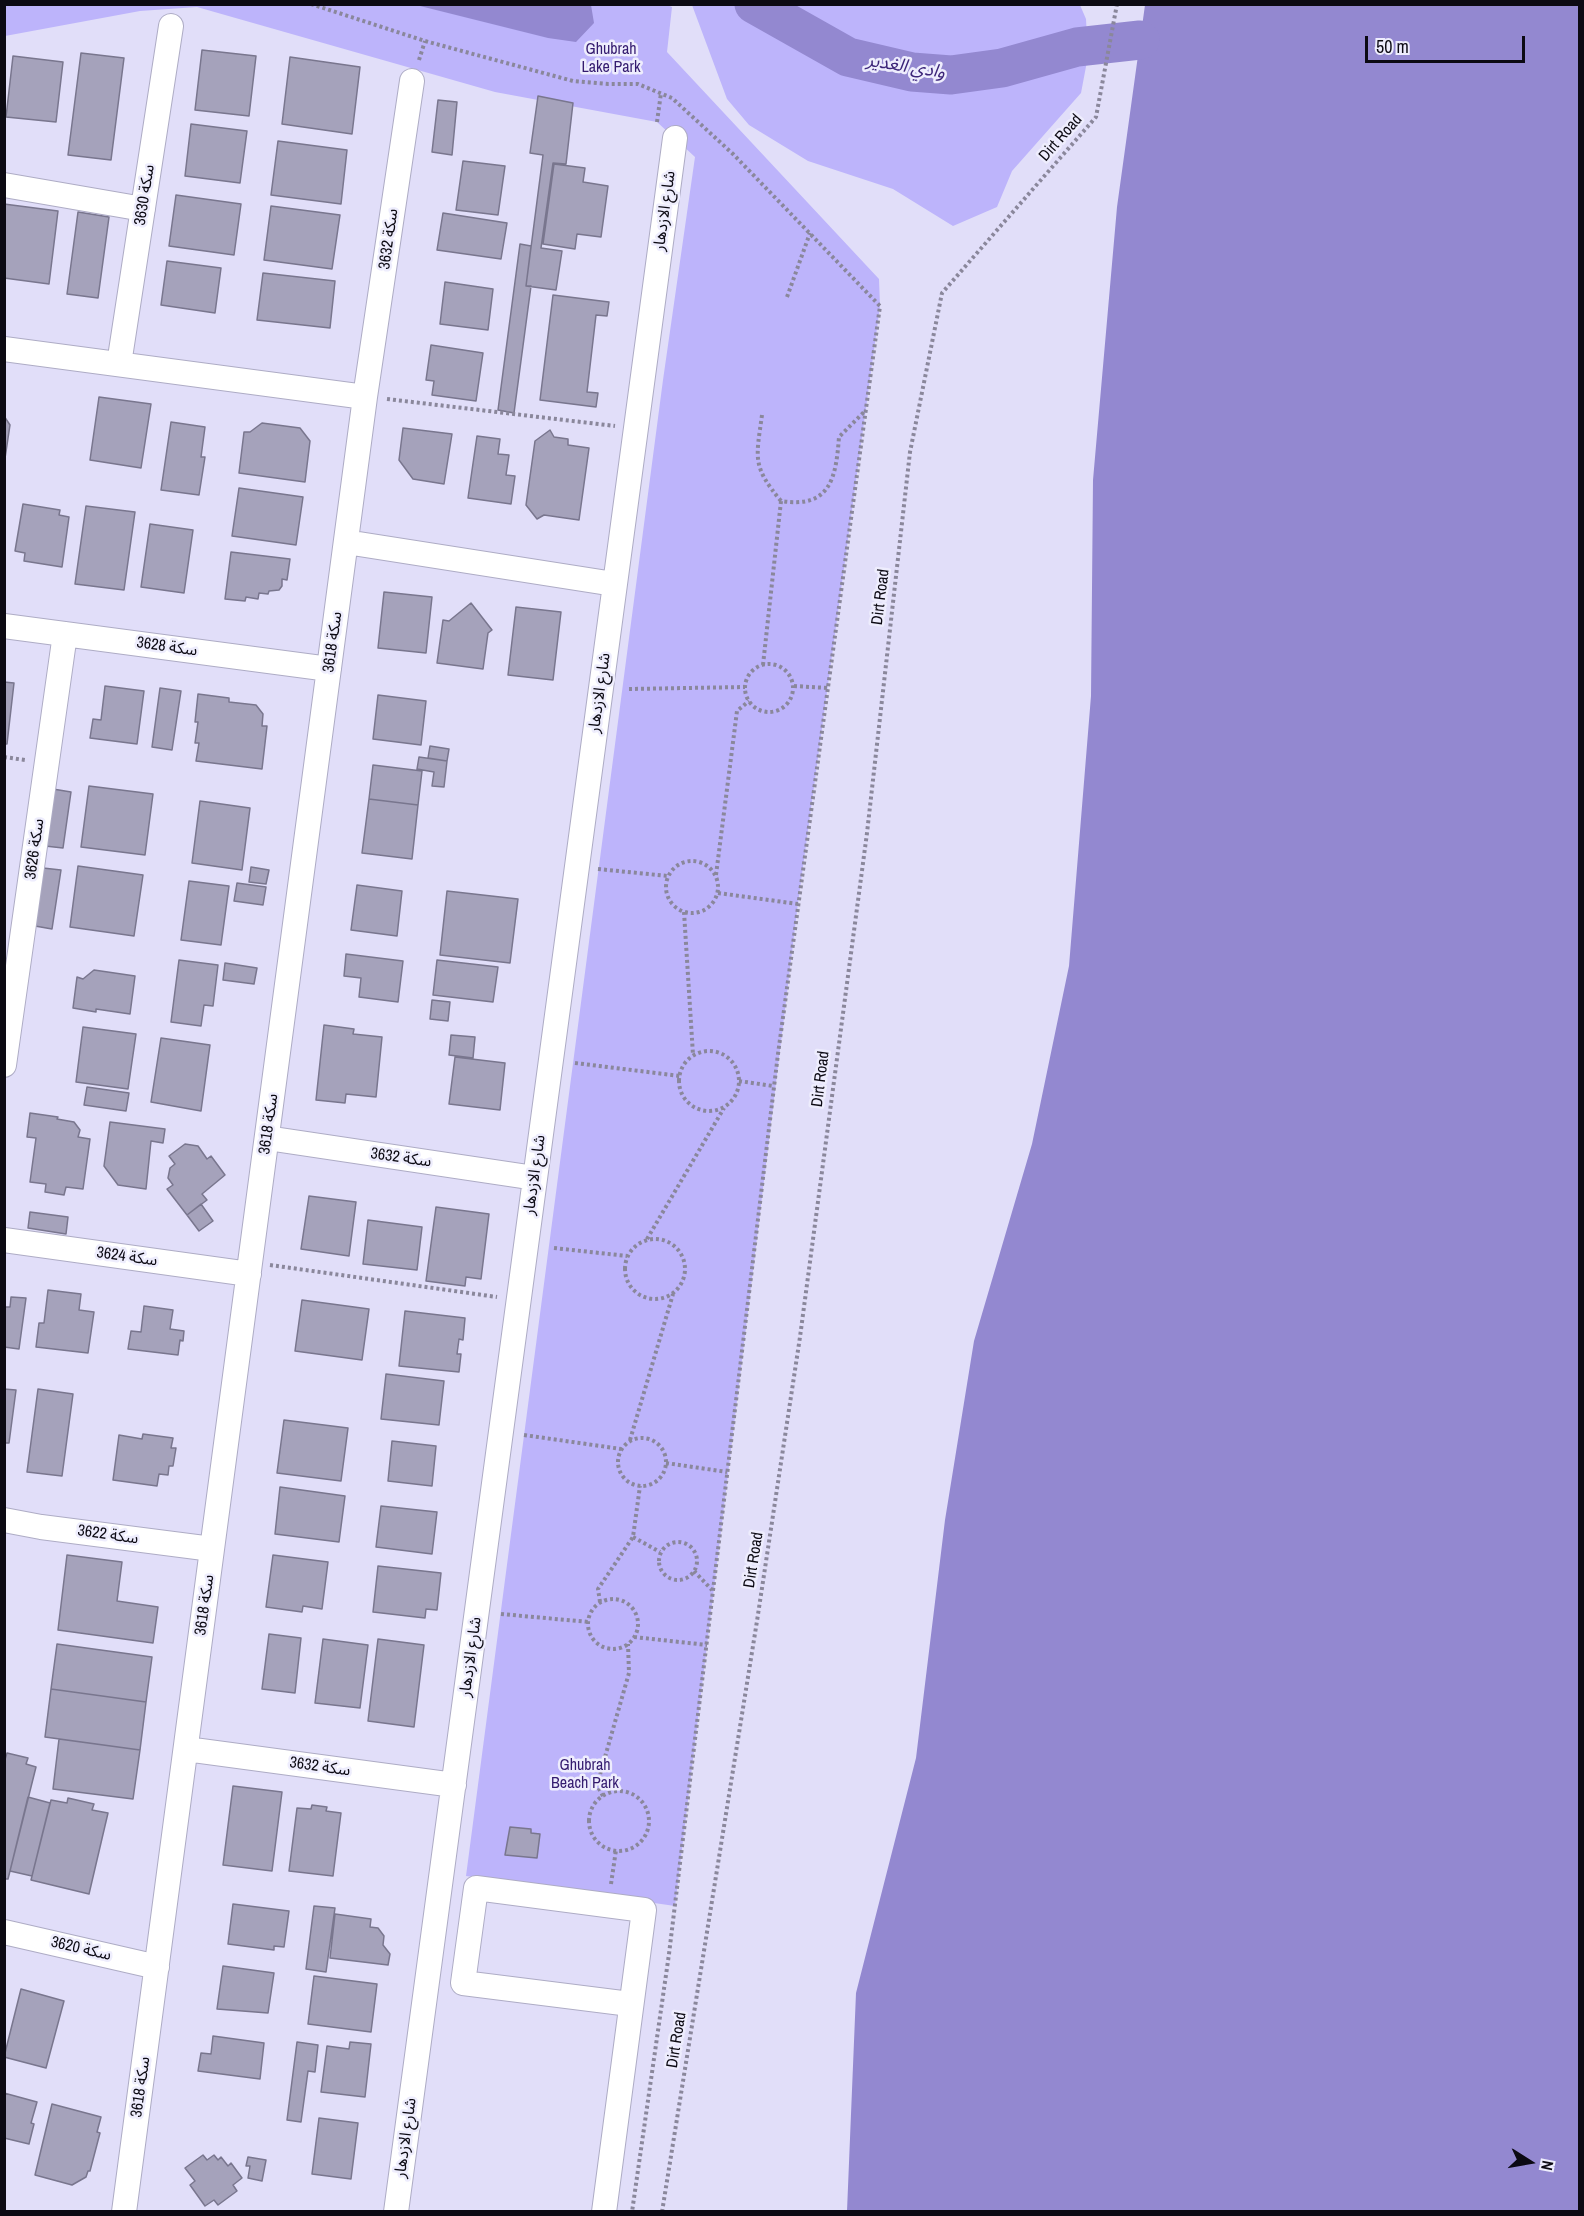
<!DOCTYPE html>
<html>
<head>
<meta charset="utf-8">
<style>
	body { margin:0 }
	#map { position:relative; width:1584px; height:2216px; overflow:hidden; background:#e1def9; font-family:"Archivo Narrow",sans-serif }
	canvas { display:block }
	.frame { position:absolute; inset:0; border:6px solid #0c0a13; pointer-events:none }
	.north { position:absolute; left:1500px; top:2132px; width:60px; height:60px; -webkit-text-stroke:4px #eeedfd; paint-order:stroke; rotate:101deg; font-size:16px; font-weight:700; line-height:24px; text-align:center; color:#0c0a13 }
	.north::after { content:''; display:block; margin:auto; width:21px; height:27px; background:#0c0a13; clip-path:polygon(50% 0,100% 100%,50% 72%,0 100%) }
	.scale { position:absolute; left:1365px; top:36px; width:160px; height:27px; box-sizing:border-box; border:3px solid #0c0a13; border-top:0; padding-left:8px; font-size:18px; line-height:21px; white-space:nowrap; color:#0c0a13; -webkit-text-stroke:4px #eeedfd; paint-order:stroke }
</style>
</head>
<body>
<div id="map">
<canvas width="1584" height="2216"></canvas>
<div class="frame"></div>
<div class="north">N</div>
<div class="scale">50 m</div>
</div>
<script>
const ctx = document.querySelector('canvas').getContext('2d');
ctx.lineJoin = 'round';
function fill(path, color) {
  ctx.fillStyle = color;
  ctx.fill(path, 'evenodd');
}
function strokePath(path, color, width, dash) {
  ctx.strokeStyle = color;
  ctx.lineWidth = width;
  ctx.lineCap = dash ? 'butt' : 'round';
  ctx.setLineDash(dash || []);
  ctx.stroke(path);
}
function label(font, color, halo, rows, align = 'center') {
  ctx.font = font + ' "Archivo Narrow","Noto Sans Arabic",sans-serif';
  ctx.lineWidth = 5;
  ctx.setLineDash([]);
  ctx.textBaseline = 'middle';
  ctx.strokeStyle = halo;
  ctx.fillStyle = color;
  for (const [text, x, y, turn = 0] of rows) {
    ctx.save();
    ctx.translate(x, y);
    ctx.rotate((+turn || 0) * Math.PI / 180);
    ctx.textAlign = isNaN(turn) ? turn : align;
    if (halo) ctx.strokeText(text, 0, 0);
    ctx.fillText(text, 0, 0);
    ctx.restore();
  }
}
const green = new Path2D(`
	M5 4 667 5 672 7 667 52 879 279 880 306 798 903 675 1906 466 1876 663 380 695 157 657 122 495 92 197 7 140 11 5 36Z
	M692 5H1080L1086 19 1088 56 1081 93 1012 171 997 207 953 226 893 189 808 161 749 125 727 99Z`);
const water = new Path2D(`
	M416 5H591L594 23 576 42 548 38Z
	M1145 5H1579V2211H847L856 1993 916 1758 945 1520 974 1341 1032 1144 1069 966 1091 696 1093 480 1117 207Z`);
const river = new Path2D(`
	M754 4 848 57 912 72 951 75 1002 68 1077 47 1140 40`);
const building = new Path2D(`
	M202 50 256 56 249 116 195 110Z
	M81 53 124 58 111 160 68 155Z
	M13 56 63 62 56 122 6 117Z
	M290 57 360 67 352 134 282 124Z
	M538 96 573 103 566 164 553 163 541 248 562 251 556 290 526 286 543 155 530 153Z
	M438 100 457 102 452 155 432 152Z
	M191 124 247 131 240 183 185 176Z
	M278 141 347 150 341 204 271 195Z
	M463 161 505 166 498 215 456 210Z
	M554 164 585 168 583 182 608 186 601 237 577 234 575 249 543 244Z
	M176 195 241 204 234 255 169 246Z
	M4 204 58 211 49 284 4 278Z
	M271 206 340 215 332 269 264 260Z
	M78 212 109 217 98 298 67 294Z
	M443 213 507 223 501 259 437 250Z
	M520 244 531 246 526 286H531L514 413 498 410Z
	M167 261 221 268 215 313 161 305Z
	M263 273 335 281 330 328 257 320Z
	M445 282 493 289 488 330 440 324Z
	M553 295 609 302 607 316 596 315 587 392 598 393 596 407 540 400Z
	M431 345 483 353 476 401 432 395 434 381 426 380Z
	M99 397 151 404 141 468 90 460Z
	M4 416 10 425 4 465Z
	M171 422 205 427 201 457H205L199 495 161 490Z
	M262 423 300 428 310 441 305 482 239 473 244 432H250Z
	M403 428 452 434 444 484 413 479 399 460Z
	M550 430 554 437 568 439V445L589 448 579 520 544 515 537 519 526 505 535 441Z
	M477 436 500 439 498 454 509 455 506 475 515 476 511 504 468 498Z
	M239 488 303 497 296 545 232 536Z
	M23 504 60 510 59 515 69 517 62 567 24 561 25 553 15 551Z
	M86 506 135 512 124 590 75 584Z
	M150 524 193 530 184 593 141 587Z
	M231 552 290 559 287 580 282 579V586L279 590 269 591 268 594 259 593 258 599 246 597 245 601 225 599Z
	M384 592 432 597 426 653 378 648Z
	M471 603 492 630 488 633 483 669 437 663 443 620 449 621Z
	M516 607 561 612 553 680 508 675Z
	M4 682 14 683 7 744H4Z
	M105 686 144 691 137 744 90 738 93 719 101 720Z
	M160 688 181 691 172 750 152 747Z
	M198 694 229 698V702L256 705 263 714 262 726H267L262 769 196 761 199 743H195L198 722H195Z
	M378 695 426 701 421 745 373 739Z
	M430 746 449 749 447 761 428 758Z
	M419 757 447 761 444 787 432 786 434 772 417 769Z
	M373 765 422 771 418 805 369 799Z
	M89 786 153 794 145 855 81 847Z
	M53 789 71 792 63 848 45 846Z
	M369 799 418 805 412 859 362 853Z
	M200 801 250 808 242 870 192 863Z
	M78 866 143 875 134 936 70 927Z
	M251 867 269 870 266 884 249 882Z
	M43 868 61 870 52 929 35 926Z
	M189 881 229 886 221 945 181 940Z
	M237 883 266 887 263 905 234 901Z
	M357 885 402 891 397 936 351 930Z
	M447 891 518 899 510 963 440 955Z
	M346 954 403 961 398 1002 359 997 361 978 344 976Z
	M179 960 218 965 213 1006 204 1005 201 1026 171 1022Z
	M437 960 498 967 493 1002 433 995Z
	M225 963 257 968 254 984 223 980Z
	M94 970 135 976 130 1014 96 1009V1012L73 1008 77 977 83 979Z
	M432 1000 450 1002 448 1021 430 1019Z
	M324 1025 354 1029 353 1034 382 1037 376 1097 346 1094 345 1103 316 1100Z
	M83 1027 136 1034 128 1089 76 1082Z
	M451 1035 475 1037 473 1058 449 1055Z
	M161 1038 210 1045 201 1111 151 1102Z
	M455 1057 505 1063 500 1110 449 1104Z
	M87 1087 129 1093 126 1111 84 1105Z
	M30 1113 58 1117 57 1119 74 1122 80 1130 78 1137 90 1139 83 1189 66 1187 64 1195 45 1192 46 1184 30 1182 36 1138 27 1137Z
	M110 1122 165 1129 163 1143 151 1141 146 1189 118 1185 104 1166Z
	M185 1144 198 1146 207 1159 211 1156 225 1175 202 1194 207 1200 187 1215 167 1189 173 1185 168 1178 170 1168 175 1164 169 1156Z
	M309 1196 356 1202 349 1256 301 1249Z
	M201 1204 213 1221 199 1231 187 1215Z
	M436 1207 489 1214 481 1279 466 1277 465 1286 426 1281Z
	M30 1212 68 1217 66 1234 28 1228Z
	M368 1220 422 1227 417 1270 363 1264Z
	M48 1290 81 1294 79 1310 94 1312 88 1353 36 1347 39 1323H44Z
	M11 1297 26 1298 19 1349 4 1347V1307H10Z
	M302 1300 369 1309 362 1360 295 1351Z
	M144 1306 173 1310 170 1329 184 1331 183 1341 180 1340 178 1355 128 1349 131 1331 141 1332Z
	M405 1311 465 1318 463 1340 459 1339 457 1354H461L459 1372 399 1366Z
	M386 1374 444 1381 439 1425 381 1419Z
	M4 1389 16 1390 9 1443H4Z
	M38 1389 73 1394 62 1476 27 1472Z
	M284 1420 348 1428 341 1481 277 1473Z
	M143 1434 173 1438 171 1448H176L173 1466H169L168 1475 159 1474 157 1486 113 1480 119 1435 142 1439Z
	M392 1441 436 1446 432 1486 388 1481Z
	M280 1487 345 1496 339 1542 275 1534Z
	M381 1506 437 1512 432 1554 376 1547Z
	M67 1555 122 1562 117 1601 158 1607 153 1643 58 1630Z
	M273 1555 328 1562 322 1609 303 1606 302 1612 266 1607Z
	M378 1566 441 1573 437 1610 426 1609 425 1618 373 1612Z
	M269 1634 301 1638 295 1693 262 1689Z
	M323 1639 368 1645 360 1708 315 1703Z
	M378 1639 424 1645 414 1727 368 1721Z
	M57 1644 152 1657 146 1702 51 1689Z
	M51 1689 146 1702 140 1750 45 1737Z
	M59 1739 140 1750 133 1799 53 1789Z
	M7 1753 28 1758 26 1764 36 1767 8 1879H4V1763Z
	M233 1786 282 1792 272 1871 223 1865Z
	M28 1797 50 1803 32 1876 10 1871Z
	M68 1798 94 1804 92 1810 108 1813 89 1894 31 1880 51 1800 67 1803Z
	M312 1805 327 1807 326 1811 341 1813 333 1876 289 1871 297 1808 311 1809Z
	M510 1827 531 1829V1833L540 1834 537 1858 505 1855Z
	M233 1904 289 1911 284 1947 274 1946V1950L228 1944Z
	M314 1906 335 1908 326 1972 306 1969Z
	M335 1914 371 1919 370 1927 378 1928 384 1936 383 1945 390 1954 388 1965 330 1958Z
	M223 1966 274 1973 268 2013 217 2009Z
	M314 1976 377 1984 371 2032 308 2024Z
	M21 1989 64 2001 46 2068 4 2057Z
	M213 2036 264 2043 260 2079 198 2071 201 2053 211 2054Z
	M297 2042 318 2045 315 2072 308 2071 301 2122 287 2120Z
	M350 2042 371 2044 365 2097 321 2092 327 2046 349 2049Z
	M4 2093 37 2102 31 2123 34 2124 29 2144 4 2138Z
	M52 2104 101 2117 97 2132 100 2133 90 2171H88L86 2177 72 2185 35 2175Z
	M319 2118 358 2123 351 2179 312 2174Z
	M203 2155 207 2160 214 2155 218 2160 221 2157 228 2166 231 2163 242 2178 233 2185 237 2191 218 2205 214 2200 205 2206 190 2185 195 2181 185 2168Z
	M248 2157 266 2160 262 2181 248 2178 250 2166H246Z`);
const path = new Path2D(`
	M311 4 425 41 573 81 608 84H638L672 98 733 154 880 306 778 1054 669 1954 632 2212
	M419 60 425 41
	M657 122 661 93
	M787 297 810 233
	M387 399 615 426
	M762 415C756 459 752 466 781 501 831 509 836 477 839 437L866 410
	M745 688a24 24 0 1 1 48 0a24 24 0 1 1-48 0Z
	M763 665 781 501
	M794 686 828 688
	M629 689 745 687
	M4 757 25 760
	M666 887a26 26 0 1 1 52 0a26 26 0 1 1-52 0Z
	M598 869 668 876
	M716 875 737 711 749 701
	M718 893 798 904
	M684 912 693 1055
	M679 1081a30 30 0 1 1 60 0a30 30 0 1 1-60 0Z
	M575 1063 680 1076
	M739 1081 773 1086
	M625 1269a30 30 0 1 1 60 0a30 30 0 1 1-60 0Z
	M647 1239 724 1108
	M554 1248 627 1256
	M270 1265 497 1297
	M524 1435 621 1449
	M618 1462a24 24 0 1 1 48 0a24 24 0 1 1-48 0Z
	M630 1440 673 1294
	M666 1463 727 1472
	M633 1537 660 1552
	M659 1561a19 19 0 1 1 38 0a19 19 0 1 1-38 0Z
	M694 1571 712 1590
	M588 1624a25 25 0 1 1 50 0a25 25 0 1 1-50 0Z
	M600 1602 598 1589 633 1537 640 1486
	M501 1614 589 1622
	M634 1637 707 1645
	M589 1821a30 30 0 1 1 60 0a30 30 0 1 1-60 0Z
	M603 1796 597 1785 629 1673 628 1644
	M611 1884 616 1850
	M662 2212 757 1621 800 1337 867 833 910 452 942 293 1096 117 1117 4`);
const minor = new Path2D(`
	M4 185 143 209
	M4 349 365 397
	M119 364 171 26
	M346 542 614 584
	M4 626 329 669
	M4 1065 65 634
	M267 1138 535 1178
	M4 1240 249 1274
	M4 1520 41 1527 212 1549
	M186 1749 454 1785
	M4 1932 157 1967
	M124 2212 365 397 412 81
	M396 2212 675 138
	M604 2212 644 1910 476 1888 463 1983 630 2004`);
const parkNames = [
	["Ghubrah",611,50],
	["Lake Park",611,68],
	["Ghubrah",585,1766],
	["Beach Park",585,1784]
];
const streetNames = [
	["Dirt Road",1061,138,-49],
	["سكة 3630",145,195,-81],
	["شارع الازدهار",665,211,-82],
	["سكة 3632",389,239,-82],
	["Dirt Road",881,597,-83],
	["سكة 3618",333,642,-82],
	["سكة 3628",167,647,8],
	["شارع الازدهار",600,693,-82],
	["سكة 3626",35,849,-82],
	["Dirt Road",821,1079,-83],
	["سكة 3618",269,1124,-82],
	["سكة 3632",401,1158,8],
	["شارع الازدهار",535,1175,-82],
	["سكة 3624",127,1257,8],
	["سكة 3622",108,1535,8],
	["Dirt Road",754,1560,-81],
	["سكة 3618",205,1605,-82],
	["شارع الازدهار",471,1657,-82],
	["سكة 3632",320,1767,8],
	["سكة 3620",81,1949,13],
	["Dirt Road",677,2040,-81],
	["سكة 3618",141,2087,-82],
	["شارع الازدهار",406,2138,-82]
];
const waterNames = [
	["وادي الغدير",906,67,9]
];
fill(green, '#bdb4fb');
fill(water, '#9388d0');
strokePath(river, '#9388d0', 39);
fill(building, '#a5a2bb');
strokePath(building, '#79768e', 1.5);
strokePath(minor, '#aeacc5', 26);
strokePath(path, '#8a879b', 4, [3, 3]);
strokePath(minor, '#fff', 24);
label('16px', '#341b6f', '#eeedfd', parkNames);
label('16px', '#0c0a13', '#eeedfd', streetNames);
label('italic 18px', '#3c2579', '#eeedfd', waterNames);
</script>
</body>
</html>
